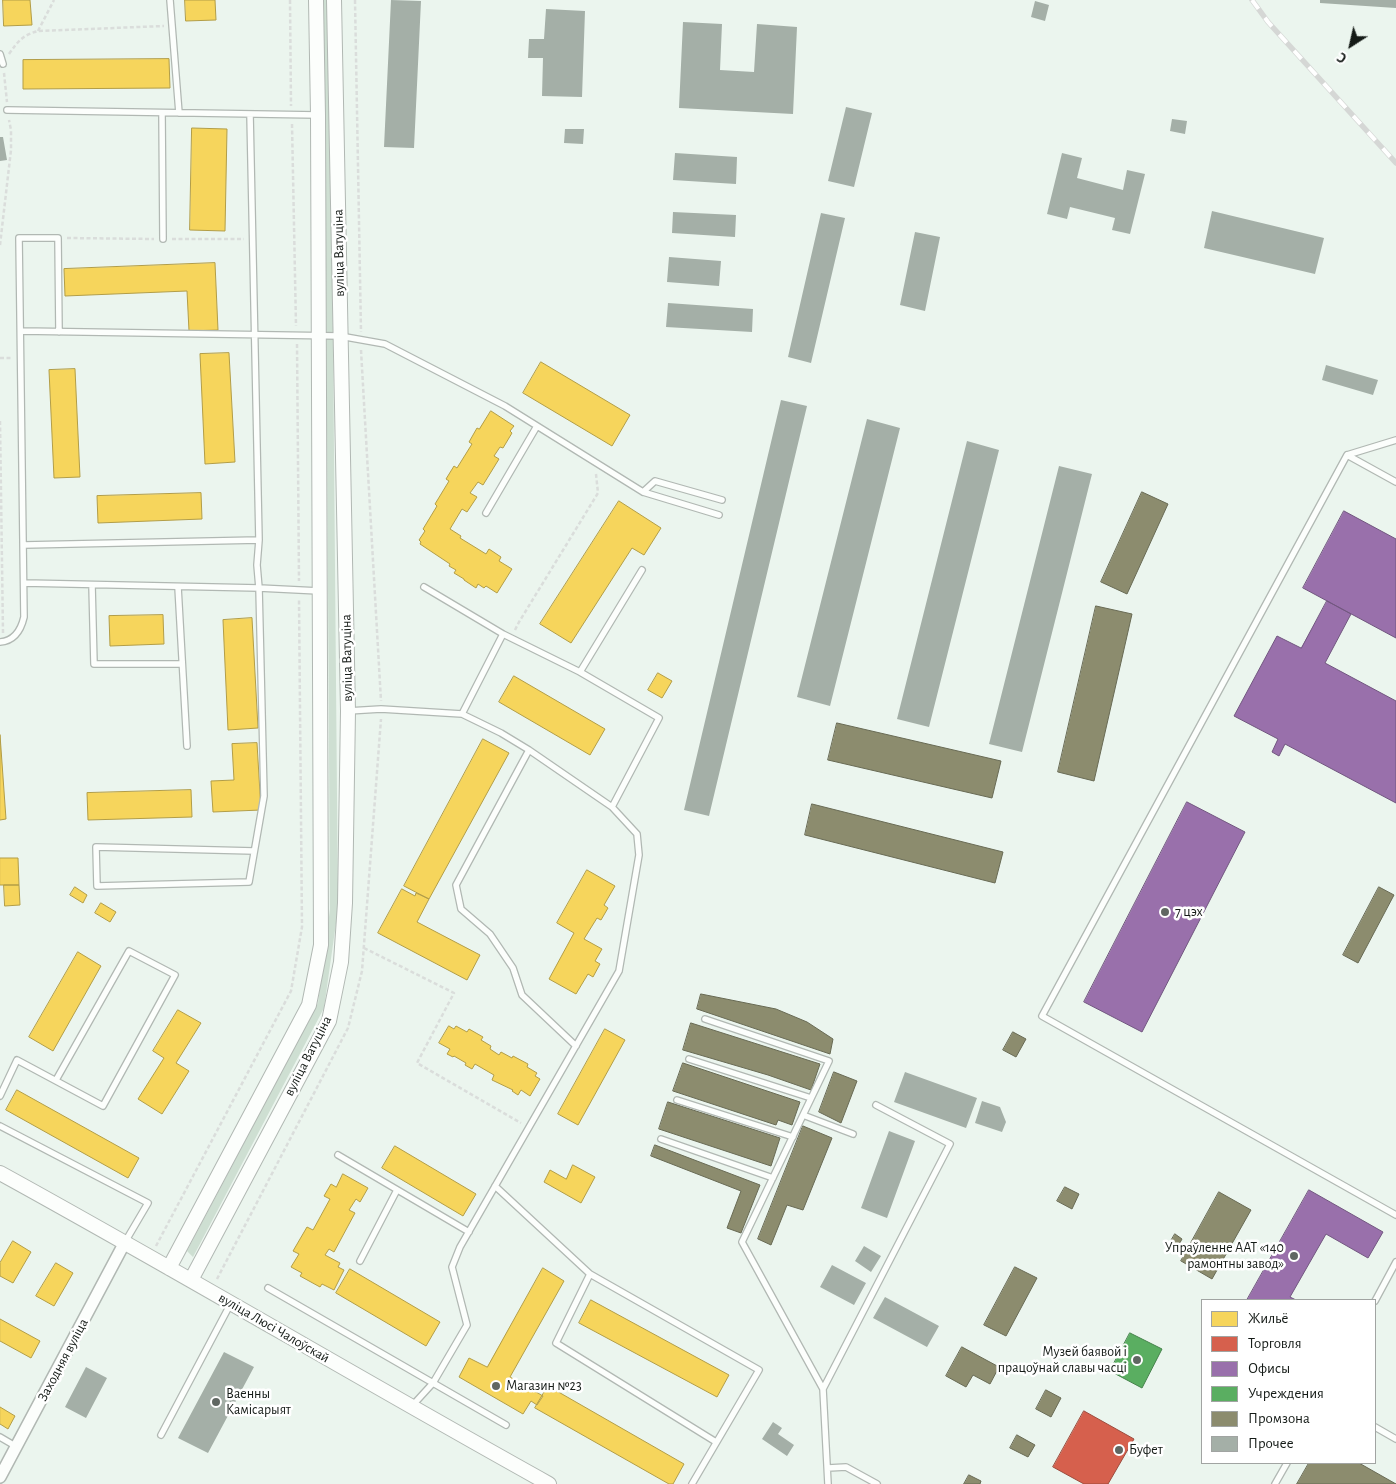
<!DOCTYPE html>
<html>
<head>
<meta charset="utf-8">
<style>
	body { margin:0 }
	#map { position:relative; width:1396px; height:1484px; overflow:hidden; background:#ebf5ee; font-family:"Alegreya Sans",sans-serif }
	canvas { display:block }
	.legend { position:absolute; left:1201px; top:1299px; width:175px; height:165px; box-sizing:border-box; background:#fff; border:1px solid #a1a4a2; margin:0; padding:6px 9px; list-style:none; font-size:15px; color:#151b17 }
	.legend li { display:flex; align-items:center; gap:10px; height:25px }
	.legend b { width:25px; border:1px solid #a1a4a2 }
	.north { position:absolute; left:1326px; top:20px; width:50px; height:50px; -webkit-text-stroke:4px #fff; paint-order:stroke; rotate:215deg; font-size:14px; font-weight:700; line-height:20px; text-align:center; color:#151b17 }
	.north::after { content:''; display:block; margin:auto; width:18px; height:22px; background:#151b17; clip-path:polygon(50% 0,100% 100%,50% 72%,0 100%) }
</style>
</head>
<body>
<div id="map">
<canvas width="1396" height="1484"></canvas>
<ul class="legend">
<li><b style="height:14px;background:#f6d55c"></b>Жильё</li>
<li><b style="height:14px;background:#d6604d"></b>Торговля</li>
<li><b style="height:14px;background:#9970ab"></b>Офисы</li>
<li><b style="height:14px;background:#5aae61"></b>Учреждения</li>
<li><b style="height:14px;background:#8c8c6e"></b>Промзона</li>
<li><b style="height:14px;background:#a4afa7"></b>Прочее</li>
</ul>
<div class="north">С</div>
</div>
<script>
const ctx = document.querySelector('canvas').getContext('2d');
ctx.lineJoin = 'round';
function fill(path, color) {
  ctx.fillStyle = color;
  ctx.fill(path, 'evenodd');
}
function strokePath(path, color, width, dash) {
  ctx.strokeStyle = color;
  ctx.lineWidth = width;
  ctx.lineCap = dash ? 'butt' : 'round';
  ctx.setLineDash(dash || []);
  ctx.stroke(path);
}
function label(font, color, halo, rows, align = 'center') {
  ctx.font = font + ' "Alegreya Sans",sans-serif';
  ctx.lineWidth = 5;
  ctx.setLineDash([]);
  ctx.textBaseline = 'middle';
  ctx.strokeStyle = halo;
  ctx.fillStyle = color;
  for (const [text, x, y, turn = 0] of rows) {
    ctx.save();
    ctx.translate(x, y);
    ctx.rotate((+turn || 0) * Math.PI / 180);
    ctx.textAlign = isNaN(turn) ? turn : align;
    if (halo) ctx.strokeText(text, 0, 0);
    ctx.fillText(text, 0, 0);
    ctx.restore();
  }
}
const green = new Path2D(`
	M322 0H328L331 109 338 909 324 1008 193 1257 187 1251 318 1003 330 909 325 108Z`);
const homes = new Path2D(`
	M3 0H30L32 25 4 26Z
	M185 0H215L216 20 186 21Z
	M169 59 170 88 23 89V60Z
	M192 128 227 129 225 231 190 230Z
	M215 263 218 330 189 331 187 291 65 296 64 269Z
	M229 353 235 462 205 464 200 354Z
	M541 362 630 415 612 446 523 393Z
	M75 369 80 477 54 478 49 370Z
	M491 411 514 426 510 431 512 433 503 448 500 447 494 456 499 459 483 485 478 482 470 493 477 497 467 512 462 509 450 529 461 536 460 538 486 554 489 549 501 557 499 561 512 569 497 593 486 586 484 588 478 584 476 588 464 580V579L454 573 456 570 449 566 450 564 420 544 421 542 419 540 425 531 423 529 437 506 435 504 449 481 446 479 454 466 457 468 472 444 469 442 477 428 479 429Z
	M201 493 202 519 98 523 97 496Z
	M619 501 661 528 644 555 632 548 571 643 540 624Z
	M163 615 164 644 110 646 109 616Z
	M252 618 258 728 228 730 223 620Z
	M658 673 672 681 662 698 648 690Z
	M514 676 605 729 590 755 499 702Z
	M0 735 6 819 0 820Z
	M483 739 509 753 429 899 404 886Z
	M257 743 261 810 213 812 211 781 234 780 232 744Z
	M191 790 192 817 88 820 87 793Z
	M0 858H18L19 885H0Z
	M587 870 615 886 604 905 608 908 601 920 597 918 584 939 602 949 595 961 600 964 593 977 588 974 576 994 549 979 574 933 557 923Z
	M4 885H19L20 905 5 906Z
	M75 887 87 895 83 903 70 895Z
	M402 889 415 896 416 893 429 899 417 922 480 955 467 980 378 933Z
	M101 903 116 912 110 922 95 913Z
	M78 952 101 966 53 1051 29 1037Z
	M178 1010 201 1023 176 1063 189 1071 162 1114 138 1099 164 1058 153 1051Z
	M449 1026 454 1029 456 1026 467 1032 469 1029 483 1037 481 1040 491 1046 490 1049 499 1055 501 1052 512 1058 513 1056 528 1064 527 1067 537 1073 535 1076 540 1079 530 1096 521 1090 518 1095 512 1091 513 1090 492 1080 494 1075 475 1064 472 1069 465 1065 466 1063 454 1056 453 1057 447 1054 450 1049 439 1043Z
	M605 1029 625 1040 578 1125 558 1114Z
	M17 1090 139 1158 128 1178 6 1110Z
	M395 1146 476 1194 463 1216 382 1168Z
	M573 1165 595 1177 581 1203 544 1182 550 1170 566 1179Z
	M343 1174 368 1188 360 1202 356 1199 349 1210 355 1213 334 1252 329 1249 325 1255 340 1263 338 1267 344 1270 334 1290 322 1284 320 1287 300 1276 302 1273 291 1267 299 1254 293 1251 307 1227 313 1230 330 1199 324 1196 331 1184 336 1187Z
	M13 1241 31 1252 13 1283 0 1276V1263Z
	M56 1263 73 1273 54 1306 36 1296Z
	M543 1268 564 1281 510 1377 543 1396 537 1405 531 1401 523 1414 459 1377 469 1358 487 1367Z
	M350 1269 440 1322 426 1346 336 1293Z
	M591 1300 729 1375 717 1397 579 1323Z
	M0 1319 40 1341 31 1358 0 1341Z
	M548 1386 684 1464 673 1484H669L535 1408Z
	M0 1407 15 1416 8 1429 0 1424Z`);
const shops = new Path2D(`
	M1084 1411 1134 1439 1108 1484H1084L1053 1467Z`);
const offices = new Path2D(`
	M1344 511 1396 539V638L1303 588Z
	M1327 601 1351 614 1325 663 1396 701V803L1285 744 1279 756 1272 752 1278 739 1234 716 1277 636 1301 648Z
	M1187 802 1245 832 1142 1032 1084 1002Z
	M1309 1190 1383 1232 1368 1258 1326 1234 1290 1297 1296 1300H1247Z`);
const public = new Path2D(`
	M1130 1333 1162 1349 1142 1388 1110 1371Z`);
const industry = new Path2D(`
	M1142 492 1168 504 1127 594 1101 582Z
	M1096 606 1132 614 1094 781 1058 772Z
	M837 723 1001 761 992 798 828 760Z
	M812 804 1003 852 995 883 805 835Z
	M1379 887 1394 895 1358 963 1343 955Z
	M701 994 776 1009 807 1022 833 1039 830 1054 697 1009Z
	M691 1023 820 1064 811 1090 768 1075 683 1050Z
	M1013 1032 1026 1039 1016 1057 1003 1050Z
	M683 1063 800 1102 792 1125 778 1120 776 1125 673 1091Z
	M834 1072 857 1081 841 1123 819 1112Z
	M668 1102 780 1138 771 1166 659 1129Z
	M803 1126 832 1138 803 1210 787 1205 771 1245 758 1239Z
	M655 1145 760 1185 741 1233 727 1228 741 1191 651 1156Z
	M1065 1187 1079 1194 1072 1209 1057 1201Z
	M1219 1192 1251 1210 1212 1279 1181 1261Z
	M1175 1234 1182 1239 1176 1250 1168 1246Z
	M1015 1267 1037 1278 1006 1336 984 1325Z
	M962 1347 999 1367 990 1384 973 1375 966 1387 946 1376Z
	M1046 1390 1061 1398 1051 1417 1036 1409Z
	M1017 1435 1035 1445 1028 1457 1010 1448Z
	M1309 1463H1359L1396 1484H1297Z
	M969 1475 981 1481 980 1484H964Z`);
const building = new Path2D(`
	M391 0 421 1 414 148 384 147Z
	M1320 0H1396V8L1320 3Z
	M1035 1 1049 5 1045 21 1031 17Z
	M546 9 585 11 582 97 542 96 543 58H528L529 39H544Z
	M683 22 722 24 720 70 754 72 757 24 797 27 793 114 679 108Z
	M846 107 872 113 854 187 828 181Z
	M1172 119 1187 121 1185 134 1170 131Z
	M565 129H584L583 144 564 143Z
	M0 137H3L7 160 0 161Z
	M675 153 737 157 736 184 673 180Z
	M1062 153 1082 158 1077 178 1123 190 1127 170 1145 174 1130 234 1112 230 1115 218 1070 207 1067 219 1047 214Z
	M1212 211 1324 238 1315 274 1204 248Z
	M673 212 736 215 735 237 672 233Z
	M821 213 845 218 811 363 788 357Z
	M915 232 940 237 925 311 900 305Z
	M669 257 721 261 719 286 667 282Z
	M668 303 753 309 752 332 666 327Z
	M1326 365 1378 380 1373 395 1322 380Z
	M781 400 807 406 709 816 684 810Z
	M867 419 900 428 830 706 797 697Z
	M967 441 999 450 929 727 897 719Z
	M1059 466 1092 474 1022 752 989 744Z
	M905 1072 977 1098 966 1128 894 1102Z
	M982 1101 1000 1107 1006 1122 1002 1132 975 1123Z
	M889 1131 915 1141 887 1218 861 1208Z
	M864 1246 881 1256 871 1272 855 1261Z
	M832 1265 866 1283 854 1305 820 1287Z
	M885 1297 939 1326 927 1347 873 1318Z
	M224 1352 254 1367 208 1453 178 1438Z
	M86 1367 107 1378 86 1418 65 1407Z
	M773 1422 782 1428 778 1434 794 1445 787 1456 762 1439Z`);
const path = new Path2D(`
	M290 0 291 106
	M355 0 361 332
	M38 31 54 0
	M9 54C18 41 23 35 38 31L164 26
	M4 73 7 102
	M292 124 296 326
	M67 238 154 239
	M172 239H244
	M0 245 11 150V130L9 120
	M297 344 299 581
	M361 350 381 701
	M0 358H11
	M0 421 3 633
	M515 630 519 622 598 493 596 474
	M364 948 454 993 417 1063 521 1123
	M156 1246 291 991 302 927 299 599
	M217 1279 348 1028 362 971 381 719`);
const service = new Path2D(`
	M170 0 179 113
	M0 54 3 64
	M7 110 318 115
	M162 113 163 239
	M21 331 340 336 385 344 505 406 643 492 719 515
	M1396 440 1347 455 1042 1016 1396 1215
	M1347 455 1396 482
	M643 492 655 481 722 500
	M486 513 537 426
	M24 545 259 540
	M24 583 259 588 257 565 259 540 250 114
	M92 585 94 664H182
	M178 587 187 746
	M0 642C14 641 21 630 24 617L19 238H58L59 332
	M580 672 642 570
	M348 711 381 709 462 714 501 733 529 750 612 807
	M462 714 503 634
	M529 750 456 885 461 909 490 934 513 968 522 995 576 1046
	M254 851 96 847 97 886 249 882 264 796 259 588 319 591
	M705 1019 829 1061 742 1242 823 1389 828 1484
	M689 1059 811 1098
	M0 1096 17 1060 103 1106 175 975 129 951 56 1080
	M677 1100 793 1137
	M803 1115 853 1134
	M0 1126 148 1203 125 1242
	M661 1139 773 1178
	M338 1155 469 1232
	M495 1186 590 1274 556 1343 716 1442
	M360 1261 397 1190
	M590 1274 759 1370 692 1484
	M268 1288 506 1425
	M1375 1301 1396 1262
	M823 1389 950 1144 876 1105
	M412 1406 433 1383 467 1325 452 1267 460 1247 619 971 639 855 637 834 612 807 659 718 580 672 503 634 424 587
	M1375 1427 1396 1439
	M161 1435 231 1303
	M0 1437 17 1447
	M828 1468 846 1467 877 1484
	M1275 1484 1287 1463`);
const minor = new Path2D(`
	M0 1477 125 1242`);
const tertiary = new Path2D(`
	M0 1173C184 1274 365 1382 549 1484
	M169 1268 309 1005 321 945 318 115 316 0
	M191 1280 329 1021 341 962 345 903 348 711 334 0`);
const rail = new Path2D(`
	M1252 0 1268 22 1396 163`);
const markers = [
	[1165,912,5,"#606762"],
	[1294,1256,5,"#606762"],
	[1137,1360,5,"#606762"],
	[496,1386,5,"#606762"],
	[216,1402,5,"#606762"],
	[1119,1450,5,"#606762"]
];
const streetNames = [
	["вуліца Ватуціна",339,253,-91],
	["вуліца Ватуціна",347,658,-91],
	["вуліца Ватуціна",308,1056,-63],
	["вуліца Люсі Чалоўскай",274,1328,30],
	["Заходняя вуліца",63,1360,-62]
];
const poiNames = [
	["7 цэх",1175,912],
	["Упраўленне ААТ «140",1284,1248,"right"],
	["рамонтны завод»",1284,1264,"right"],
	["Музей баявой і",1127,1352,"right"],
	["працоўнай славы часці",1127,1368,"right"],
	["Магазин №23",506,1386],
	["Ваенны",226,1394],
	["Камісарыят",226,1410],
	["Буфет",1129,1450]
];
fill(green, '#cedfd2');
fill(homes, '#f6d55c');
strokePath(homes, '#b29d47', 1);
fill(shops, '#d6604d');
strokePath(shops, '#9c4b3d', 1);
fill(offices, '#9970ab');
strokePath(offices, '#71567f', 1);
fill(public, '#5aae61');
strokePath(public, '#45824b', 1);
fill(industry, '#8c8c6e');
strokePath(industry, '#686a54', 1);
fill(building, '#a4afa7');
strokePath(service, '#b1b8b3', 8);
strokePath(minor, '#b1b8b3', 14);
strokePath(tertiary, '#b1b8b3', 16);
strokePath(path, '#dadddb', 2.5, [4, 2.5]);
strokePath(service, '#fcfefc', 5.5);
strokePath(minor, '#fcfefc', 11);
strokePath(tertiary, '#fcfefc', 14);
strokePath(rail, '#d5d7d5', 5.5);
strokePath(rail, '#fff', 4, [11]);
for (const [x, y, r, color] of markers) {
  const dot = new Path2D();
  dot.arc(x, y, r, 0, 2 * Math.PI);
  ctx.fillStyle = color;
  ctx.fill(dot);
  strokePath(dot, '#fff', 2);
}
label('14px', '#151b17', '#fff', streetNames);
label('14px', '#151b17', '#fff', poiNames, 'left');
</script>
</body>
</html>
